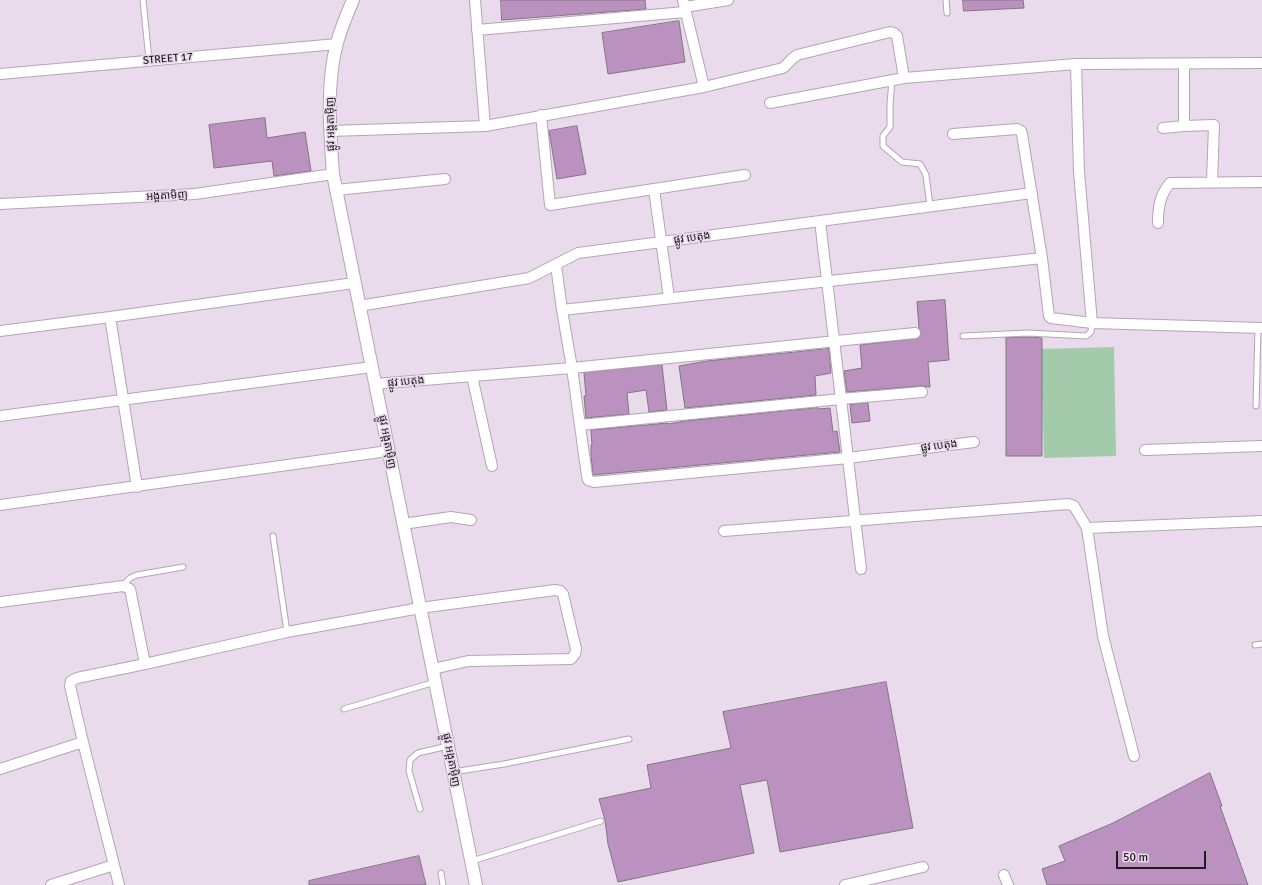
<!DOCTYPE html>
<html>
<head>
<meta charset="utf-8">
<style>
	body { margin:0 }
	#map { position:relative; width:1262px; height:885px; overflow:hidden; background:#e9dbeb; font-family:Signika,sans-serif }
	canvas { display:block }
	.scale { position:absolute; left:1116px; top:851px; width:90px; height:18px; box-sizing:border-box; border:2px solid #1f1a1f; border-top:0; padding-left:5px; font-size:12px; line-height:14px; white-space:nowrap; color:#1f1a1f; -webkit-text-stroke:3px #e9dbeb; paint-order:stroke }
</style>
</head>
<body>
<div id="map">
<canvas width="1262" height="885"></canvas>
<div class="scale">50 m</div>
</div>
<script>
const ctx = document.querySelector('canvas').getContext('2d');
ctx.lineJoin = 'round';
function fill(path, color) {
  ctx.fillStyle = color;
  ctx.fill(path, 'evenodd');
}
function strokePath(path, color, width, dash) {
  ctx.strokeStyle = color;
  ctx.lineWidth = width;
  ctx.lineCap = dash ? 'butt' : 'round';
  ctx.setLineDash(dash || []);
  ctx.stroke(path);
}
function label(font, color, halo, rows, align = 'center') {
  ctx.font = font + ' Signika,"Noto Sans Khmer",sans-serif';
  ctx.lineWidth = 3.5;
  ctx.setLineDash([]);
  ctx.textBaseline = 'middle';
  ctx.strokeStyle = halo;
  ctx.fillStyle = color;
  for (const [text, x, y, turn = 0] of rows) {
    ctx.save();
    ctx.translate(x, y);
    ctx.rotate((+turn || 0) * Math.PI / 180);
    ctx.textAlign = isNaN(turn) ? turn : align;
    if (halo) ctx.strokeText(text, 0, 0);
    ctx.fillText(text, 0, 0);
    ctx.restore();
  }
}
const green = new Path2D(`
	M1114 347 1116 456 1044 458 1041 349Z`);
const building = new Path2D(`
	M501 0H645L646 9 502 20Z
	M963 0H1023L1024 8 964 11Z
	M679 21 685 62 608 74 602 33Z
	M265 118 267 138 305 132 311 171 274 176 272 161 214 168 209 125Z
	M577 126 586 174 557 179 549 131Z
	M945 300 949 360 928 362 930 387 921 386 847 392 844 371 862 368 860 345 918 338 921 333 919 328 917 302Z
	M1028 337 1042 338V456H1006V338Z
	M829 349 831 373 815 376 816 395 685 408 679 366 707 361Z
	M662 365 667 410 649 412 646 390 627 393 629 414 586 418 584 396H586L584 373Z
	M868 403 870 421 852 423 850 405Z
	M818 408V409L830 408 833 432 837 431 840 452 593 475 591 455V445H592L591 430 668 423V424L686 421Z
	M886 682 913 828 780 852 767 780 740 785 754 853 618 882 608 844 605 820 599 799 651 788 647 765 731 748 723 712Z
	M1210 773 1222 806H1220L1248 885H1047L1042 869 1065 861 1059 846 1113 823Z
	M419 856 426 885H309V881Z`);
const service = new Path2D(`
	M143 0 149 60
	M946 0 947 13
	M892 80 890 104V127L883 136V146L902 162 920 164 926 175 930 206
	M963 336 1028 333 1086 336 1091 332 1092 323
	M1256 406 1258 328
	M273 536 287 632
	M123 586 130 578 137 575 183 567
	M1255 645 1262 644
	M344 709 435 682
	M453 772 504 764 629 739
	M420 809 409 771 410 760 418 753 448 746
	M472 861 601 821
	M441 873 443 885`);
const minor = new Path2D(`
	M475 0 485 126
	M683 0 704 87
	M685 7 728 0
	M477 30 685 12
	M1076 64 1079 172 1092 323
	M1184 64V126
	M0 74 337 44
	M770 103 904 78 1076 64 1262 63
	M541 115 550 205 745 175
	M1163 128 1184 126 1214 125 1212 182
	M330 131 485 126 704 87 783 68 792 59 797 55 890 32 894 33 897 36 904 78
	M953 134 1017 129 1021 131 1022 134 1042 258 1049 316 1051 318 1092 323 1262 328
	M654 189 669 298
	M336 190 445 179
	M0 204 195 194 333 174
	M820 221 861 569
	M1158 223C1158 207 1160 195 1170 183L1262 182
	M556 265 562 310 572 368 587 476 588 480 594 482 848 458 974 442
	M359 306 529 278 578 253 1032 193
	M562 310 1042 258
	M110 317 137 487
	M0 331 110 317 354 283
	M472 376 492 466
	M375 384 572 368 915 333
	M0 416 372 367
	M580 425 841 399 922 392
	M1145 450 1262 446
	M0 505 388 451
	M403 524 451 517 471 520
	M1087 528 1103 636 1134 756
	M724 531 1068 504 1074 506 1087 528 1262 521
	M0 602 123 586 130 589 145 664
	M0 769 83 742
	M1004 875 1008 885
	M51 885 114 865
	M119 885 83 742 70 686 71 681 77 678 145 664 287 632 420 608 555 590 560 591 563 594 576 649 575 654 571 659 468 661 433 669
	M845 885 923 867`);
const tertiary = new Path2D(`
	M353 0C347 14 341 28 337 43 326 83 330 133 333 174L476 885`);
const streetNames = [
	["STREET 17",168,59,-5],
	["ផ្លូវ អង្តតាម៉ិញ",331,124,-91],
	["អង្គតាមិញ",167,196,-3],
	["ផ្លូវ បេតុង",692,238,-8],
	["ផ្លូវ បេតុង",406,382,-5],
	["ផ្លូវ អង្តតាម៉ិញ",387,442,79],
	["ផ្លូវ បេតុង",939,446,-7],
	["ផ្លូវ អង្តតាម៉ិញ",451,760,79]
];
fill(green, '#a3cbab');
fill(building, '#ba91bf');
strokePath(building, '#827683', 1);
strokePath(service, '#b3a5b4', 7);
strokePath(minor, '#b3a5b4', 12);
strokePath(tertiary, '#b3a5b4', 14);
strokePath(service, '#fff', 5);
strokePath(minor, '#fff', 10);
strokePath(tertiary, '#fff', 12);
label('11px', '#1f1a1f', '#e9dbeb', streetNames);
</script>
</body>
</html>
